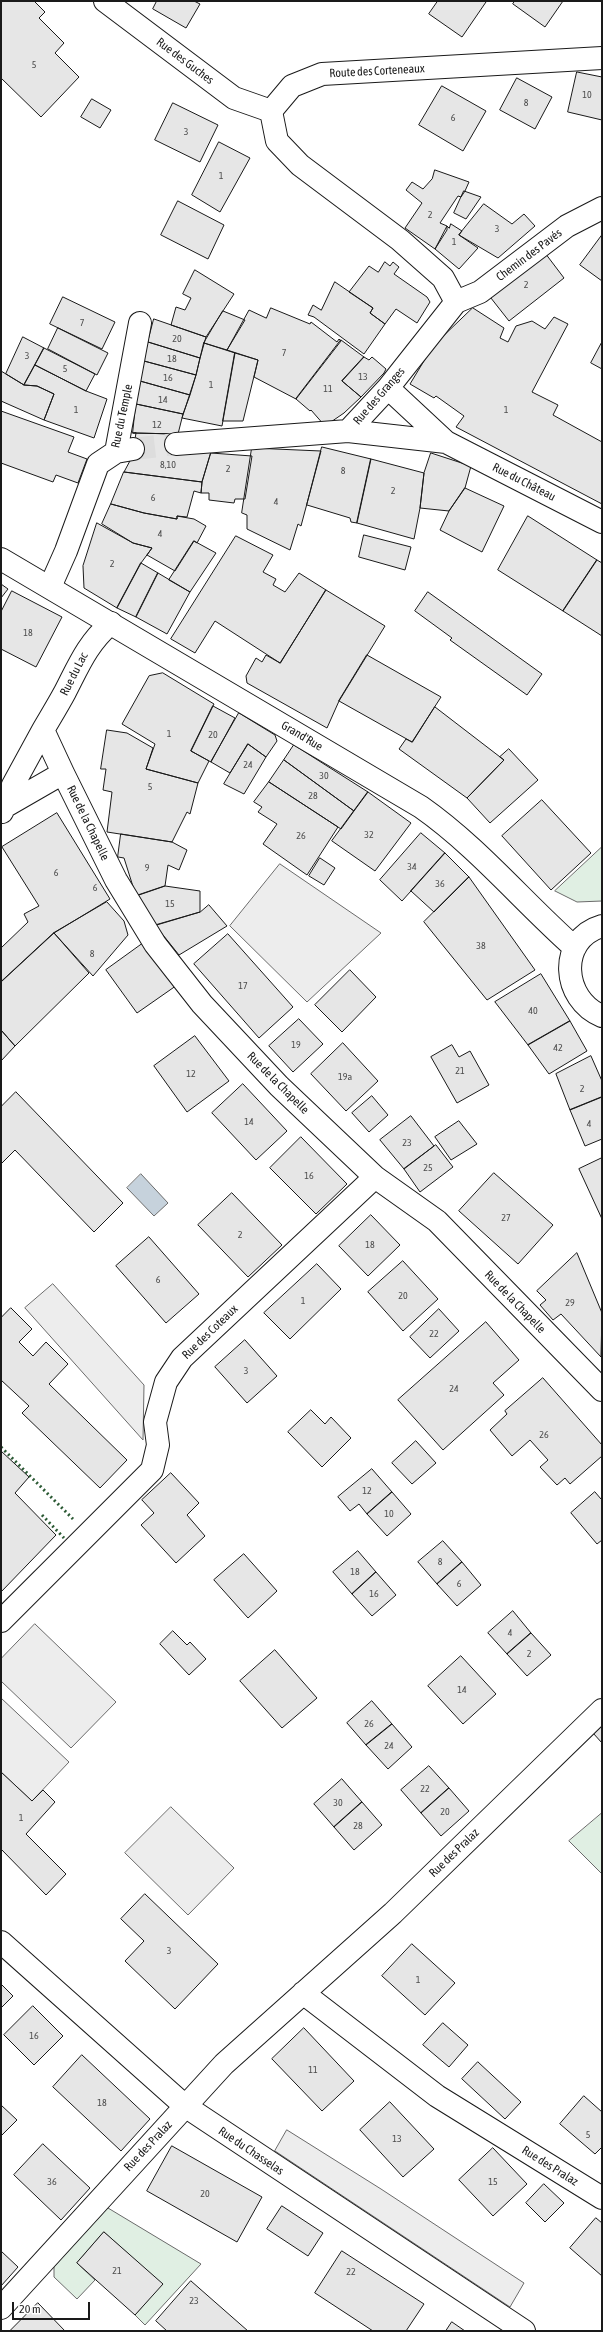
<!DOCTYPE html>
<html>
<head>
<meta charset="utf-8">
<style>
	body { margin:0 }
	#map { position:relative; width:603px; height:2332px; overflow:hidden; background:#fff; font-family:"Asap Condensed",sans-serif }
	canvas { display:block }
	.frame { position:absolute; inset:0; border:2px solid #1a1a1a; pointer-events:none }
	.scale { position:absolute; left:12px; top:2302px; width:78px; height:18px; box-sizing:border-box; border:2px solid #1a1a1a; border-top:0; padding-left:5px; font-size:12px; line-height:14px; white-space:nowrap; color:#1a1a1a; -webkit-text-stroke:3px #fff; paint-order:stroke }
</style>
</head>
<body>
<div id="map">
<canvas width="603" height="2332"></canvas>
<div class="frame"></div>
<div class="scale">20 m</div>
</div>
<script>
const ctx = document.querySelector('canvas').getContext('2d');
ctx.lineJoin = 'round';
function fill(path, color) {
  ctx.fillStyle = color;
  ctx.fill(path, 'evenodd');
}
function strokePath(path, color, width, dash) {
  ctx.strokeStyle = color;
  ctx.lineWidth = width;
  ctx.lineCap = dash ? 'butt' : 'round';
  ctx.setLineDash(dash || []);
  ctx.stroke(path);
}
function label(font, color, halo, rows, align = 'center') {
  ctx.font = font + ' "Asap Condensed",sans-serif';
  ctx.lineWidth = 3;
  ctx.setLineDash([]);
  ctx.textBaseline = 'middle';
  ctx.strokeStyle = halo;
  ctx.fillStyle = color;
  for (const [text, x, y, turn = 0] of rows) {
    ctx.save();
    ctx.translate(x, y);
    ctx.rotate((+turn || 0) * Math.PI / 180);
    ctx.textAlign = isNaN(turn) ? turn : align;
    if (halo) ctx.strokeText(text, 0, 0);
    ctx.fillText(text, 0, 0);
    ctx.restore();
  }
}
const green = new Path2D(`
	M602 847V901L577 902 555 891Z
	M602 1813V1874L569 1841Z
	M108 2208 201 2264 145 2325 135 2315 162 2284 104 2232 77 2263 95 2280 77 2299 54 2277V2267Z`);
const parking = new Path2D(`
	M280 864 381 933 307 1002 230 926Z
	M53 1284 144 1385 143 1440 25 1308Z
	M35 1624 116 1702 71 1748 1 1681V1659Z
	M1 1698 69 1762 32 1801 1 1772Z
	M171 1807 234 1868 188 1915 125 1853Z
	M287 2130 381 2189 524 2283 510 2307 275 2151Z`);
const water = new Path2D(`
	M141 1174 168 1203 154 1216 127 1188Z`);
const building = new Path2D(`
	M1 1H34L45 12 39 18 64 43 55 53 79 77 41 117 1 78Z
	M157 1H194L200 4 186 28 153 9Z
	M438 1H484L486 2 462 37 429 14Z
	M515 1H563L545 27 513 4Z
	M577 72 602 77V120L568 112Z
	M517 78 552 97 535 129 500 110Z
	M442 86 486 111 463 151 419 125Z
	M92 99 111 110 100 128 81 117Z
	M173 103 218 125 200 162 155 140Z
	M219 142 250 158 220 212 192 195Z
	M435 170 469 182 465 191 461 197 458 196 440 223 447 226V230L435 249 405 228 422 203 406 190 412 182 423 189 432 179Z
	M464 191 481 197 466 219 454 213Z
	M178 201 224 225 208 259 161 235Z
	M484 204 512 224 524 214 535 226 498 258 459 235Z
	M451 224 462 231 459 235 478 248 459 269 435 249 447 226 449 228Z
	M602 235V281L580 265Z
	M542 249 564 278 509 321 487 293Z
	M385 262 390 266 393 262 399 267 394 274 427 297 430 302 417 323 396 309 385 324 370 313 373 308 349 292 369 266 378 272Z
	M195 270 234 294 206 337 171 325 176 307 185 310 191 298 183 294Z
	M335 282 373 308 370 313 385 324 364 354 314 317 308 315 313 305 321 310Z
	M63 297 115 322 102 349 50 324Z
	M271 308 310 324 311 322 337 342 339 339 341 341 296 399 254 377 258 360 227 350 249 310 266 318Z
	M473 308 504 328 500 338 508 342 516 326 532 321 545 329 554 317 568 324 532 392 558 405 553 415 602 442V504L456 427 464 416 436 396 434 398 410 384 433 346Z
	M223 311 245 320 227 350 204 343Z
	M154 319 206 337 200 358 148 342Z
	M58 328 108 353 97 375 48 349Z
	M23 337 44 348 24 385 6 374Z
	M341 340 364 357 342 381 361 397 344 413 325 426 311 410 310 411 296 399Z
	M148 342 200 358 196 375 144 361Z
	M602 342V369L591 363Z
	M204 343 235 353 222 426 182 418 196 375Z
	M44 348 95 374 86 391 35 365Z
	M235 353 258 360 243 421H223Z
	M364 357 369 360 372 357 386 369 384 373 361 397 342 381Z
	M144 361 196 375 190 395 140 381Z
	M35 365 86 391 107 399 94 438 44 420 54 394 37 386 24 385Z
	M1 371 24 385 37 386 54 394 44 420 1 401Z
	M140 381 190 395 183 414 136 404Z
	M136 404 183 414 178 434 133 433Z
	M1 411 74 437 68 452 87 459 78 483 56 475 53 482 1 463Z
	M133 433 178 434 211 452 202 482 124 472 132 457 136 433Z
	M322 447 371 459 357 523 351 522 350 518 307 505Z
	M252 448 321 451 301 526 298 524 290 550 247 529V515L242 513Z
	M211 453 252 456 245 499H235L234 503 209 500V493H201L202 482Z
	M431 453 471 466 465 488 449 511 420 508 424 473Z
	M371 459 424 473 420 508 414 539 357 523Z
	M124 472 202 482 201 493 194 491 187 517 177 516V519L144 513 111 504Z
	M465 488 504 506 482 552 440 530 449 511Z
	M111 504 144 513 177 519V516L194 519 206 526 197 543 194 541 175 571 147 555 152 548 133 543 102 524Z
	M528 516 597 560 563 611 498 570Z
	M97 523 133 543 152 548 141 563 117 608 84 588 83 566Z
	M364 535 411 547 405 570 359 557Z
	M236 536 273 555 263 572 276 579 273 585 285 592 299 573 326 590 280 663 215 621 195 653 171 639Z
	M194 541 216 553 190 592 169 580Z
	M597 560 602 563V636L563 611Z
	M141 563 158 573 136 617 117 608Z
	M158 573 190 592 167 634 136 617Z
	M1 584 8 589 1 598Z
	M326 590 385 626 339 701 327 728 247 683 246 676 256 658 262 662 266 655 280 663Z
	M12 591 62 617 36 667 1 649V612Z
	M428 592 542 674 527 695 450 640 452 638 415 611Z
	M367 655 441 697 412 742 339 701Z
	M163 673 214 704 191 751 209 761 198 783 146 769 155 744 122 724 149 676Z
	M213 706 235 718 211 762 191 751Z
	M435 707 504 760 467 798 399 749 406 739 412 742Z
	M239 713 275 735 277 741 266 757 248 744 230 773 211 762Z
	M107 730 127 733 153 748 146 769 198 783 190 814 187 812 172 842 107 832 112 792 103 790 106 769H101Z
	M248 744 266 757 244 794 224 784Z
	M294 745 368 792 354 811 284 760Z
	M509 749 538 780 490 823 467 798 504 760 500 757Z
	M284 760 354 811 341 829 269 782Z
	M269 782 338 827 307 875 263 844 277 824 258 812 262 807 254 802Z
	M368 792 411 823 375 871 332 841Z
	M542 800 591 853 551 890 502 836Z
	M57 813 110 899 54 933 1 982V948L28 922 24 914 39 906 2 847Z
	M421 833 445 853 402 901 380 880Z
	M121 834 172 842 187 850 179 870 168 865 165 886 136 896 124 858 118 857Z
	M445 853 469 877 434 912 411 891Z
	M320 858 335 868 324 885 309 876Z
	M469 877 535 970 487 1000 424 922Z
	M165 886 200 891V912L150 927 136 896Z
	M107 902 124 921 128 935 93 976 54 933Z
	M209 905 227 926 179 955 155 925 200 912Z
	M54 933 89 973 15 1046 1 1030V982Z
	M228 934 293 1007 259 1038 194 964Z
	M149 939 180 983 137 1013 106 970Z
	M350 970 376 997 342 1032 315 1005Z
	M541 974 570 1021 528 1045 495 1002Z
	M299 1019 323 1044 293 1072 269 1046Z
	M570 1021 587 1051 549 1074 528 1045Z
	M1 1030 15 1046 1 1061Z
	M195 1036 229 1081 187 1112 154 1066Z
	M343 1043 378 1081 346 1111 311 1074Z
	M452 1045 459 1057 470 1051 489 1085 457 1103 431 1057Z
	M591 1056 602 1081V1097L570 1110 556 1074Z
	M243 1084 287 1131 256 1160 212 1113Z
	M16 1092 123 1203 94 1232 15 1150 1 1164V1107Z
	M372 1096 388 1115 369 1132 352 1113Z
	M602 1097V1139L585 1146 570 1110Z
	M411 1116 434 1146 404 1169 380 1140Z
	M459 1121 477 1144 451 1160 435 1137Z
	M301 1137 347 1184 316 1214 270 1168Z
	M436 1145 453 1167 420 1192 404 1169Z
	M602 1158V1219L579 1169Z
	M494 1173 553 1225 518 1264 459 1211Z
	M232 1193 282 1245 248 1277 198 1225Z
	M371 1215 400 1245 368 1276 339 1246Z
	M149 1237 199 1294 166 1323 116 1266Z
	M577 1253 602 1313 601 1357 561 1314 553 1320 540 1305 546 1300 537 1291Z
	M403 1261 438 1299 403 1331 368 1292Z
	M317 1264 341 1289 290 1339 264 1313Z
	M11 1308 32 1329 19 1342 33 1356 46 1342 68 1364 49 1384 127 1460 100 1488 22 1413 29 1406 1 1380V1318Z
	M439 1309 459 1331 430 1358 410 1337Z
	M486 1322 519 1360 493 1383 504 1395 443 1450 398 1400Z
	M245 1340 277 1376 247 1403 215 1367Z
	M543 1378 602 1445V1456L570 1484 565 1478 557 1485 540 1467 548 1460 530 1440 512 1456 490 1430 507 1414 505 1411Z
	M311 1410 325 1424 331 1417 351 1438 322 1467 288 1432Z
	M416 1441 436 1463 412 1484 392 1463Z
	M1 1451 29 1477 15 1493 56 1535 1 1592Z
	M372 1469 392 1492 367 1514 359 1504 350 1511 338 1497Z
	M171 1473 199 1503 187 1515 205 1536 176 1563 141 1525 154 1513 142 1500Z
	M392 1492 411 1514 387 1536 367 1514Z
	M595 1492 601 1499 602 1498V1540L597 1544 571 1513Z
	M443 1541 462 1562 437 1584 418 1562Z
	M358 1551 376 1572 352 1594 333 1572Z
	M244 1554 277 1591 248 1618 214 1580Z
	M462 1562 481 1585 457 1606 437 1584Z
	M376 1572 396 1595 372 1616 352 1594Z
	M513 1611 531 1633 507 1654 488 1633Z
	M173 1631 187 1645 190 1642 206 1659 189 1675 160 1644Z
	M531 1633 551 1655 527 1676 507 1654Z
	M275 1650 317 1698 282 1728 240 1681Z
	M461 1656 496 1694 463 1724 428 1686Z
	M372 1701 392 1724 366 1745 347 1723Z
	M392 1724 412 1747 388 1769 366 1745Z
	M602 1725V1743L593 1733Z
	M429 1766 449 1788 421 1813 401 1790Z
	M1 1772 32 1801 43 1790 55 1802 26 1834 66 1874 46 1895 1 1849Z
	M342 1779 362 1802 334 1827 314 1804Z
	M449 1788 469 1811 441 1836 421 1813Z
	M362 1802 382 1825 354 1850 334 1827Z
	M145 1894 218 1964 175 2009 125 1961 144 1941 121 1919Z
	M412 1944 455 1983 425 2015 382 1976Z
	M1 1984 13 1996 1 2008Z
	M33 2006 63 2036 34 2065 4 2035Z
	M443 2023 468 2045 449 2067 423 2045Z
	M304 2028 354 2081 322 2111 272 2059Z
	M82 2055 150 2119 121 2151 53 2087Z
	M478 2062 521 2102 505 2119 462 2079Z
	M584 2096 602 2112V2147L595 2154 560 2124Z
	M390 2102 434 2149 403 2177 360 2130Z
	M1 2105 17 2120 1 2136Z
	M43 2144 90 2188 61 2220 14 2175Z
	M172 2146 262 2197 237 2242 147 2191Z
	M493 2148 527 2184 493 2216 459 2180Z
	M544 2184 564 2203 545 2222 526 2203Z
	M282 2206 323 2233 308 2256 267 2229Z
	M596 2218 602 2223V2276L570 2248Z
	M104 2232 163 2284 135 2315 77 2263Z
	M1 2251 18 2267 1 2286Z
	M342 2251 424 2304 406 2331H373L315 2293Z
	M191 2281 248 2331H167L156 2321Z
	M38 2303 65 2331H10Z
	M452 2322 465 2331H446Z`);
const minorTunnel = new Path2D(`
	M133 449 176 444`);
const minor = new Path2D(`
	M105 1 234 98 271 111
	M271 111 292 86 322 74 602 58
	M271 111 277 141 300 165 400 240 443 278 456 302
	M388 388 446 442 602 522
	M348 431 388 388 456 302 480 292 567 226 602 208
	M176 444 348 431 446 442
	M116 452 140 323
	M50 587 66 551 98 464 116 452 133 449
	M43 730C50 718 58 705 65 692 79 665 87 644 111 623
	M4 807 63 773 116 880 155 944 202 1004 279 1086 375 1177 437 1221 602 1390
	M2 812 13 785 43 730 63 773
	M1 1621 152 1470 158 1445 155 1422 166 1382 182 1358 375 1177
	M1 1942 185 2106 524 2331
	M303 1993 437 2096 602 2198
	M1 2308 224 2064 393 1913 602 1710`);
const major = new Path2D(`
	M1 559 421 807C478 847 523 902 575 948
	M602 926C557 939 562 1000 602 1016`);
const hedge = new Path2D(`
	M1 1447 73 1519
	M42 1515 64 1538`);
const numberNames = [
	["5",34,65],
	["10",587,95],
	["8",526,103],
	["6",453,118],
	["3",186,132],
	["1",221,176],
	["2",430,215],
	["3",497,229],
	["1",454,242],
	["2",526,285],
	["7",82,323],
	["20",177,339],
	["7",284,353],
	["3",27,356],
	["18",172,359],
	["5",65,369],
	["13",363,377],
	["16",168,378],
	["1",211,385],
	["11",328,389],
	["14",163,400],
	["1",76,410],
	["1",506,410],
	["12",157,425],
	["8,10",168,465],
	["2",228,469],
	["8",343,471],
	["2",393,491],
	["6",153,498],
	["4",276,502],
	["4",160,534],
	["2",112,564],
	["18",28,633],
	["1",169,734],
	["20",213,735],
	["24",248,765],
	["30",324,776],
	["5",150,787],
	["28",313,796],
	["32",369,835],
	["26",301,836],
	["34",412,867],
	["9",147,868],
	["6",56,873],
	["36",440,884],
	["6",95,888],
	["15",170,904],
	["38",481,946],
	["8",92,954],
	["17",243,986],
	["40",533,1011],
	["19",296,1045],
	["42",558,1048],
	["21",460,1071],
	["12",191,1074],
	["19a",345,1077],
	["2",582,1089],
	["14",249,1122],
	["4",589,1124],
	["23",407,1143],
	["25",428,1168],
	["16",309,1176],
	["27",506,1218],
	["2",240,1235],
	["18",370,1245],
	["6",158,1280],
	["20",403,1296],
	["1",303,1301],
	["29",570,1303],
	["22",434,1334],
	["3",246,1371],
	["24",454,1389],
	["26",544,1435],
	["12",367,1491],
	["10",389,1514],
	["8",440,1562],
	["18",355,1572],
	["6",459,1584],
	["16",374,1594],
	["4",510,1633],
	["2",529,1654],
	["14",462,1690],
	["26",369,1724],
	["24",389,1746],
	["22",425,1789],
	["30",338,1803],
	["20",445,1812],
	["1",21,1818],
	["28",358,1826],
	["3",169,1951],
	["1",418,1980],
	["16",34,2036],
	["11",313,2070],
	["18",102,2103],
	["5",588,2135],
	["13",397,2139],
	["36",52,2182],
	["15",493,2182],
	["20",205,2194],
	["21",117,2271],
	["22",351,2272],
	["23",194,2301]
];
const streetNames = [
	["Rue des Guches",185,61,37],
	["Route des Corteneaux",377,71,-3],
	["Chemin des Pavés",529,255,-37],
	["Rue des Granges",379,396,-49],
	["Rue du Temple",122,416,-78],
	["Rue du Château",524,482,27],
	["Rue du Lac",74,674,-63],
	["Grand'Rue",302,736,31],
	["Rue de la Chapelle",88,823,64],
	["Rue de la Chapelle",278,1083,45],
	["Rue de la Chapelle",515,1302,46],
	["Rue des Coteaux",210,1332,-44],
	["Rue des Pralaz",454,1853,-44],
	["Rue des Pralaz",148,2146,-47],
	["Rue du Chasselas",251,2151,34],
	["Rue des Pralaz",550,2166,32]
];
fill(green, '#e0efe3');
strokePath(green, '#6a6a6a', 1);
fill(parking, '#ededed');
strokePath(parking, '#6a6a6a', 1);
fill(water, '#c6d2dc');
strokePath(water, '#6a6a6a', 1);
fill(building, '#e6e6e6');
strokePath(building, '#1a1a1a', 1);
strokePath(minorTunnel, '#ddd', 22, [22, 11]);
strokePath(minor, '#1a1a1a', 24);
strokePath(major, '#1a1a1a', 24);
strokePath(minor, '#fff', 22);
strokePath(major, '#fff', 22);
strokePath(hedge, '#2b5a34', 3, [2, 3]);
label('10px', '#4d4d4d', null, numberNames);
label('12px', '#1a1a1a', '#fff', streetNames);
</script>
</body>
</html>
